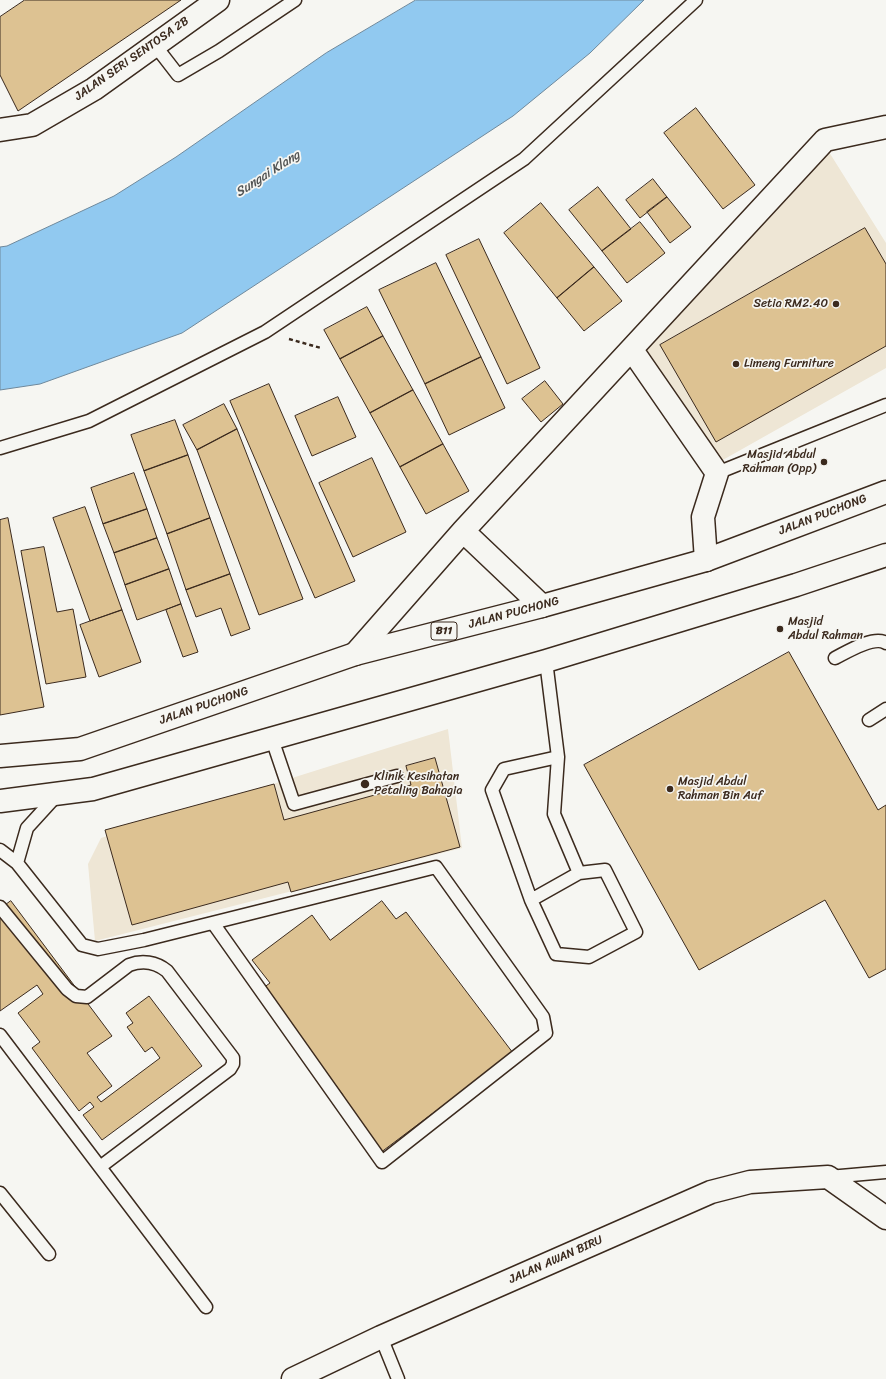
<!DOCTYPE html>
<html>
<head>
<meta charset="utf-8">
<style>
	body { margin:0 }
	canvas { display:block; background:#f6f6f2 }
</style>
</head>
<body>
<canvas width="886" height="1379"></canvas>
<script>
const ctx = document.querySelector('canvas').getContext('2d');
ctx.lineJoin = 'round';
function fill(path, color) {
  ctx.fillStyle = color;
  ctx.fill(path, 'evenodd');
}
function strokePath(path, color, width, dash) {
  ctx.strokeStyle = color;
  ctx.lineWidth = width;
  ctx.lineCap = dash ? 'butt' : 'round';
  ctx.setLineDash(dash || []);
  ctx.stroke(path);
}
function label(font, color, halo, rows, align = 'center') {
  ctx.font = font + ' Sriracha,sans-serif';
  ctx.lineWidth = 3.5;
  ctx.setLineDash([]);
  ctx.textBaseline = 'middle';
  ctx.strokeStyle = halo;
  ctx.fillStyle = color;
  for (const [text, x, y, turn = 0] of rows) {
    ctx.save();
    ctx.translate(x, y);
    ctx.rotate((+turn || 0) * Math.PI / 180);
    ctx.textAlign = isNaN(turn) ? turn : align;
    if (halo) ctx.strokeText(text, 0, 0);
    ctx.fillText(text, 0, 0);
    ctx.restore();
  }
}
const built = new Path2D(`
	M829 152 886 243V368L721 461 644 352Z
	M448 729 462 848 95 941 88 864 101 838Z`);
const water = new Path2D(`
	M416 0H644L590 53 513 116 182 333 40 384 0 390V247L7 246 114 196 176 157 326 53Z`);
const building = new Path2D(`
	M25 0H181L18 111 0 75V17Z
	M696 108 755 185 723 209 664 133Z
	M653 179 667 197 640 218 626 200Z
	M598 187 631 229 602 251 569 210Z
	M667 197 691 227 670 243 647 212Z
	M541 203 594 267 557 298 504 233Z
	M640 222 665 253 627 283 602 251Z
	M865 228 886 264V346L716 442 660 345Z
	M479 239 540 368 507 384 446 255Z
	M436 263 481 357 425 384 379 290Z
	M594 267 622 301 584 331 557 298Z
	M367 307 383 336 340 359 324 330Z
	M383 336 413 390 370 413 340 359Z
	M481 357 505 408 449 435 425 384Z
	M545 381 563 404 541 422 522 399Z
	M269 384 355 581 315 598 230 401Z
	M413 390 443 444 400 467 370 413Z
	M338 397 356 437 312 456 295 416Z
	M224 404 237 429 197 450 183 425Z
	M175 420 188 455 144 471 131 435Z
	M237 429 303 599 259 615 197 450Z
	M443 444 469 491 426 514 400 467Z
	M188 455 210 518 167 534 144 471Z
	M372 458 406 532 353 557 319 483Z
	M134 473 147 509 103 524 91 488Z
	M85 507 122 610 90 621 53 518Z
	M147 509 157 538 114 553 103 524Z
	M8 518 44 707 0 715V520Z
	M210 518 230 574 186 590 167 534Z
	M157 538 169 569 125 585 114 553Z
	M44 547 57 612 73 609 86 677 46 684 21 551Z
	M169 569 181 604 137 620 125 585Z
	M230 574 250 629 231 636 221 608 196 617 186 590Z
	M181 604 198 652 183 657 166 610Z
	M122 610 141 662 99 677 80 625Z
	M789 652 878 810 886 805V969L869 978 825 900 699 970 584 765Z
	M435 758 460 847 291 892 288 882 132 925 105 830 274 784 284 820 411 785 406 766Z
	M11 901 112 1036 87 1053 112 1086 97 1097 101 1102 160 1058 152 1047 145 1052 127 1027 133 1023 126 1013 149 996 202 1066 102 1140 83 1115 94 1107 90 1102 79 1111 32 1048 40 1042 18 1013 43 994 37 985 0 1011V909Z
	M382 901 396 919 406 912 513 1053 380 1153 339 1098 343 1095 263 988 270 983 252 960 312 915 330 940Z`);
const path = new Path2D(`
	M289 339 321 348`);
const lane = new Path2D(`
	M154 44 178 75 219 51 295 0
	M0 448 89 421 265 332 524 159 696 0
	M717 473 886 405
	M835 658C847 652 874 635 886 643
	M546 661 558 757 554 814 579 873 605 870 636 932 589 957 556 954 531 900 492 790 504 769 558 757
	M869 720 886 709
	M272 739 294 804 397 776
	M0 850 17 863 82 945 98 949 144 940 436 867 543 1017 546 1033 382 1162 213 923
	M17 863 27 828 58 794
	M531 900 579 873
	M0 907 67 989 76 996 87 997 129 965C142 960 156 962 167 971L233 1058V1064L230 1069 100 1167
	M0 1035 206 1307
	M829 1177 886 1172
	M0 1193 49 1254
	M381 1337 398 1379`);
const street = new Path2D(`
	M0 130 32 125 94 89 218 0
	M632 350 717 473 703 517 706 560
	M463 531 542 606
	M355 654 463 531 825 140 886 127
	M293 1379 381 1337 711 1192 750 1182 828 1177 886 1218`);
const primary = new Path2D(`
	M0 756 80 749 355 654 542 606 706 560 886 492
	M0 801 93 789 546 661 796 585 886 555`);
const markers = [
	[836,304,4,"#3b2a1e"],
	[736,364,4,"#3b2a1e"],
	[824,462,4,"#3b2a1e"],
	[780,629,4,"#3b2a1e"],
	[365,784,5,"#3b2a1e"],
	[670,789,4,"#3b2a1e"]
];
const shields = [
	[444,631,26]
];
const shieldNames = [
	["B11",444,631]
];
const streetNames = [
	["JALAN SERI SENTOSA 2B",132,59,-35],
	["JALAN PUCHONG",823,515,-21],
	["JALAN PUCHONG",514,613,-15],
	["JALAN PUCHONG",204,706,-19],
	["JALAN AWAN BIRU",556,1260,-24]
];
const poiNames = [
	["Setia RM2.40",828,304,"right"],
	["Limeng Furniture",744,364],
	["Masjid Abdul",816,455,"right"],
	["Rahman (Opp)",816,469,"right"],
	["Masjid",788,622],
	["Abdul Rahman",788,636],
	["Klinik Kesihatan",374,777],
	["Petaling Bahagia",374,791],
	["Masjid Abdul",678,782],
	["Rahman Bin Auf",678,796]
];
const waterNames = [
	["Sungai Klang",268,174,-33]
];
fill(built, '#eee6d5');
fill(water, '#91c9f0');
strokePath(water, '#6f899c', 1);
fill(building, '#ddc292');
strokePath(building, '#3b2a1e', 1);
strokePath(lane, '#3b2a1e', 15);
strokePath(street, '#3b2a1e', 25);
strokePath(primary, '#3b2a1e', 25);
strokePath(path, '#3b2a1e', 2.5, [4, 3]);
strokePath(lane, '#f6f6f2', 12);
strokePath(street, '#f6f6f2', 22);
strokePath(primary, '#f6f6f2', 22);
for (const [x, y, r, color] of markers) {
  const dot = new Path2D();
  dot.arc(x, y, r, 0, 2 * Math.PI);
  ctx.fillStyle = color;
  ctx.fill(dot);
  strokePath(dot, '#f6f6f2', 1.5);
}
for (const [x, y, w] of shields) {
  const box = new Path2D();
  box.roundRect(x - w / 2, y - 9, w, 18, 3);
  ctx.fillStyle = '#f6f6f2';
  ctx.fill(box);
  strokePath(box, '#3b2a1e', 1);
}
label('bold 11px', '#3b2a1e', null, shieldNames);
label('12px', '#3b2a1e', '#f6f6f2', streetNames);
label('12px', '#3b2a1e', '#f6f6f2', poiNames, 'left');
label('italic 13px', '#505252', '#f6f6f2', waterNames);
</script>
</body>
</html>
